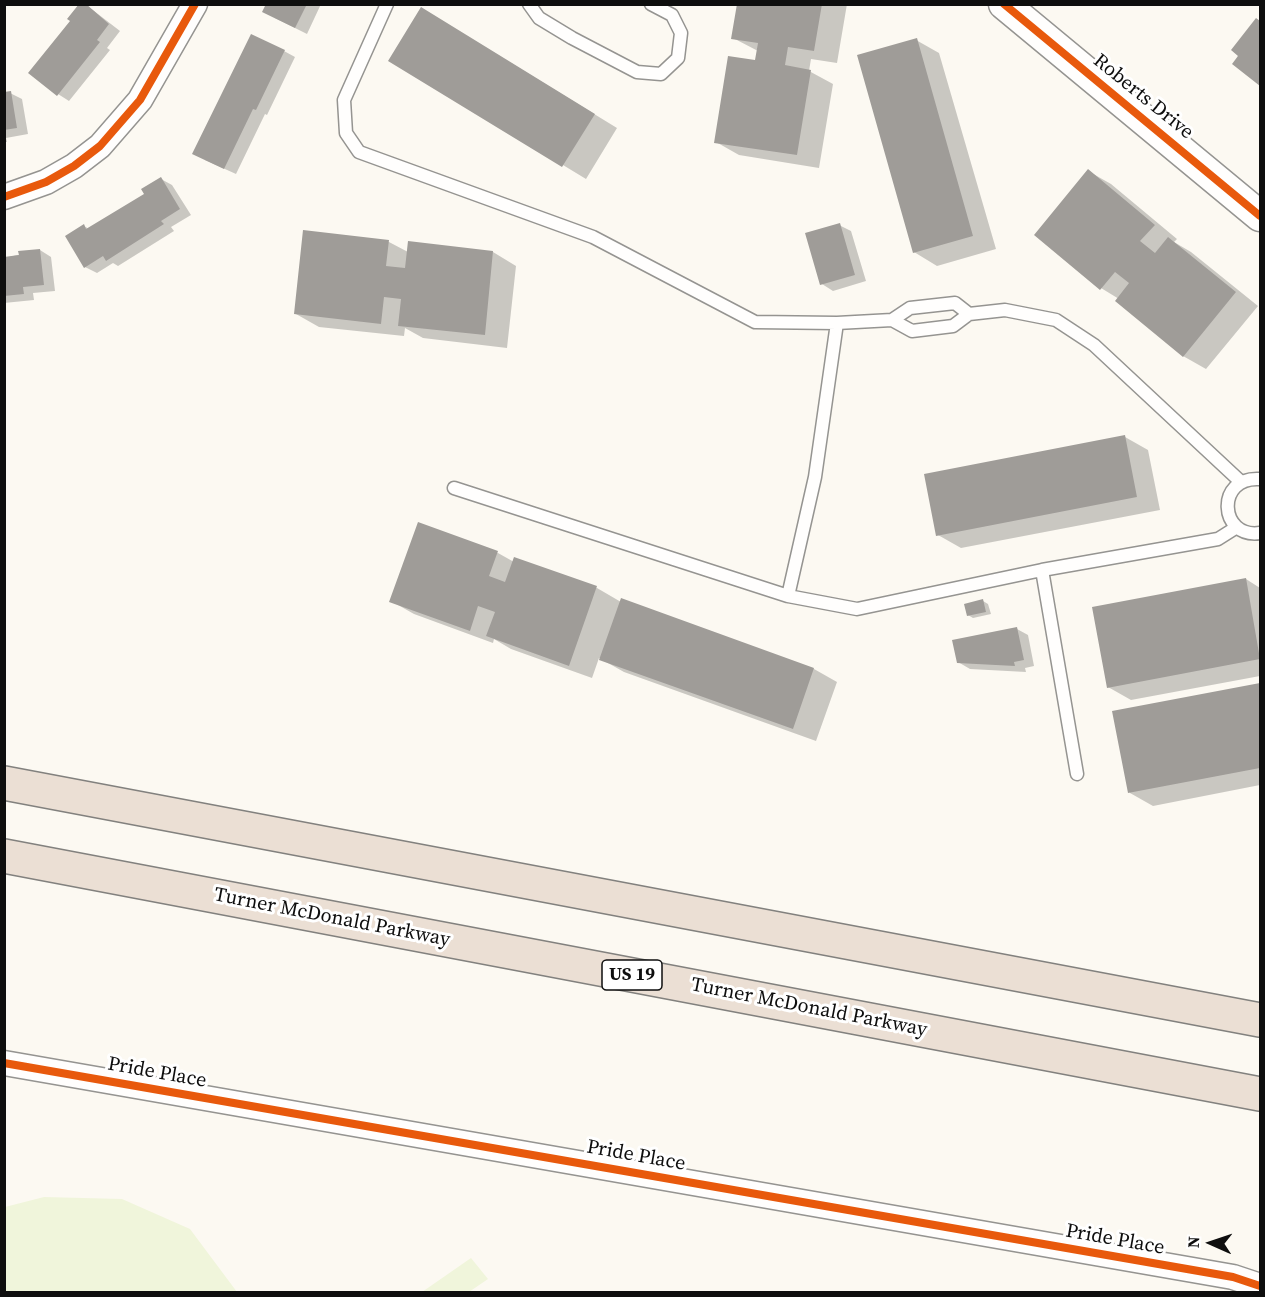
<!DOCTYPE html>
<html>
<head>
<meta charset="utf-8">
<style>
	body { margin:0 }
	#map { position:relative; width:1265px; height:1297px; overflow:hidden; background:#fcf9f2; font-family:"Source Serif 4",serif }
	canvas { display:block }
	.frame { position:absolute; inset:0; border:6px solid #0e0e0e; pointer-events:none }
	.north { position:absolute; left:1181px; top:1213px; width:60px; height:60px; -webkit-text-stroke:4px #fff; paint-order:stroke; rotate:273deg; font-size:16px; font-weight:700; line-height:24px; text-align:center; color:#0e0e0e }
	.north::after { content:''; display:block; margin:auto; width:21px; height:27px; background:#0e0e0e; clip-path:polygon(50% 0,100% 100%,50% 72%,0 100%) }
</style>
</head>
<body>
<div id="map">
<canvas width="1265" height="1297"></canvas>
<div class="frame"></div>
<div class="north">N</div>
</div>
<script>
const ctx = document.querySelector('canvas').getContext('2d');
ctx.lineJoin = 'round';
function fill(path, color) {
  ctx.fillStyle = color;
  ctx.fill(path, 'evenodd');
}
function strokePath(path, color, width, dash) {
  ctx.strokeStyle = color;
  ctx.lineWidth = width;
  ctx.lineCap = dash ? 'butt' : 'round';
  ctx.setLineDash(dash || []);
  ctx.stroke(path);
}
function label(font, color, halo, rows, align = 'center') {
  ctx.font = font + ' "Source Serif 4",serif';
  ctx.lineWidth = 6;
  ctx.setLineDash([]);
  ctx.textBaseline = 'middle';
  ctx.strokeStyle = halo;
  ctx.fillStyle = color;
  for (const [text, x, y, turn = 0] of rows) {
    ctx.save();
    ctx.translate(x, y);
    ctx.rotate((+turn || 0) * Math.PI / 180);
    ctx.textAlign = isNaN(turn) ? turn : align;
    if (halo) ctx.strokeText(text, 0, 0);
    ctx.fillText(text, 0, 0);
    ctx.restore();
  }
}
const pitch = new Path2D(`
	M44 1197 122 1199 190 1229 237 1292H5V1207Z
	M471 1258 488 1279 469 1292H422Z`);
const shadow = new Path2D(`
	M85 4 120 31 107 48 110 50 69 101 58 94Z
	M267 4H321L307 34 275 18Z
	M738 4H847L837 63 811 59 809 71 833 84 819 168 739 155 716 142 756 61 758 51 733 38Z
	M1256 20 1260 22V84L1234 64Z
	M444 22 617 128 586 179 390 60Z
	M916 40 939 53 996 249 937 266 914 252Z
	M284 51 295 57 267 115 265 114 236 174 205 160Z
	M10 93 22 99 28 134 6 138 7 142H4V94Z
	M1088 171 1111 184 1177 239 1174 242 1191 252 1258 306 1206 369 1183 356 1119 299 1101 288 1036 235Z
	M161 179 172 185 191 215 171 227 174 231 118 266 113 263 97 273 85 267 84 226 89 229 146 194Z
	M839 225 851 231 866 281 833 291 822 284Z
	M305 232 389 242 408 252H493L516 266 507 348 423 338 405 328 404 336 319 327 296 314Z
	M40 250 51 257 55 291 33 293 34 300 4 303V258Z
	M1125 437 1148 450 1160 510 961 548 938 535Z
	M419 524 498 553 514 562 515 559 597 588 621 602 622 600 814 669 837 682 816 741 624 672 599 658 592 678 511 649 494 639 493 643 414 614 391 601Z
	M1246 579 1260 588V676L1131 700 1108 687Z
	M983 601 988 604 991 614 973 618 968 615Z
	M1017 629 1028 635 1034 666 1025 668 1026 672 970 669 958 662Z
	M1260 684V785L1153 806 1130 793 1114 712Z`);
const building = new Path2D(`
	M79 4H86L109 24 97 40 100 42 57 96 28 73 70 21 67 19Z
	M266 4H307L295 28 262 12Z
	M737 4H822L814 51 788 47 785 65 811 70 797 155 714 143 728 56 755 60 758 43 731 39Z
	M421 7 595 114 562 167 388 61Z
	M1256 18 1260 21V86L1232 64 1238 56 1231 50Z
	M251 34 285 50 256 110 253 109 224 169 192 154Z
	M917 38 973 236 913 253 857 55Z
	M11 91 17 128 4 130V92Z
	M1088 169 1155 225 1140 241 1155 253 1168 237 1236 292 1183 357 1115 301 1129 283 1115 272 1100 290 1034 235Z
	M161 177 180 209 161 221 164 224 106 261 103 256 84 268 65 236 84 224 86 229 144 194 141 189Z
	M840 223 855 275 820 285 805 233Z
	M303 230 389 240 386 266 405 268 408 241 493 251 485 335 398 326 401 299 384 297 381 324 294 314Z
	M40 249 44 285 23 287 24 294 4 296V257L19 255 18 251Z
	M1125 435 1137 497 936 536 924 474Z
	M418 522 498 551 489 576 505 582 514 557 597 586 569 666 486 636 495 612 478 606 470 631 389 602Z
	M1246 578 1260 659 1107 688 1092 607Z
	M621 598 814 668 793 729 599 660Z
	M983 599 986 612 967 616 964 604Z
	M1017 627 1024 660 1014 662 1015 666 957 663 952 640Z
	M1260 683V768L1128 793 1112 711Z`);
const service = new Path2D(`
	M387 4 344 100 346 133 359 152 593 237 755 322 837 323 892 320
	M529 4 539 18 572 38 637 72 661 74 678 58 681 33 672 15 651 4
	M969 314 955 303 910 308 892 320 912 331 953 326 969 314 1005 310 1056 320 1094 345 1241 482
	M1260 479C1215 476 1219 539 1260 533
	M454 488 788 596 857 609 1042 570 1218 539 1237 527
	M1042 570 1077 774
	M788 596 815 477 837 323`);
const minor = new Path2D(`
	M4 197 46 182 74 166 100 146 140 100 195 4
	M4 1063 1233 1277 1260 1286`);
const tertiary = new Path2D(`
	M1004 4 1260 216`);
const motorway = new Path2D(`
	M4 783 1260 1020
	M4 856 1260 1094`);
const cycleway = new Path2D(`
	M1004 4 1260 216
	M4 197 46 182 74 166 100 146 140 100 195 4
	M4 1063 1233 1277 1260 1286`);
const shields = [
	[632,975,60]
];
const shieldNames = [
	["US 19",632,975]
];
const streetNames = [
	["Roberts Drive",1143,97,39],
	["Turner McDonald Parkway",332,918,11],
	["Turner McDonald Parkway",809,1008,11],
	["Pride Place",157,1073,10],
	["Pride Place",636,1156,10],
	["Pride Place",1115,1240,10]
];
fill(pitch, '#f0f5db');
fill(shadow, '#0003');
fill(building, '#9f9c98');
strokePath(service, '#959491', 15);
strokePath(minor, '#959491', 27);
strokePath(tertiary, '#959491', 33);
strokePath(motorway, '#82817e', 36);
strokePath(service, '#fffefd', 12);
strokePath(minor, '#fffefd', 24);
strokePath(tertiary, '#fffefd', 30);
strokePath(motorway, '#ebdfd4', 33);
strokePath(cycleway, '#e8590c', 8);
for (const [x, y, w] of shields) {
  const box = new Path2D();
  box.roundRect(x - w / 2, y - 15, w, 30, 4.5);
  ctx.fillStyle = '#fff';
  ctx.fill(box);
  strokePath(box, '#0e0e0e', 1.5);
}
label('bold 18px', '#0e0e0e', null, shieldNames);
label('20px', '#0e0e0e', '#fff', streetNames);
</script>
</body>
</html>
